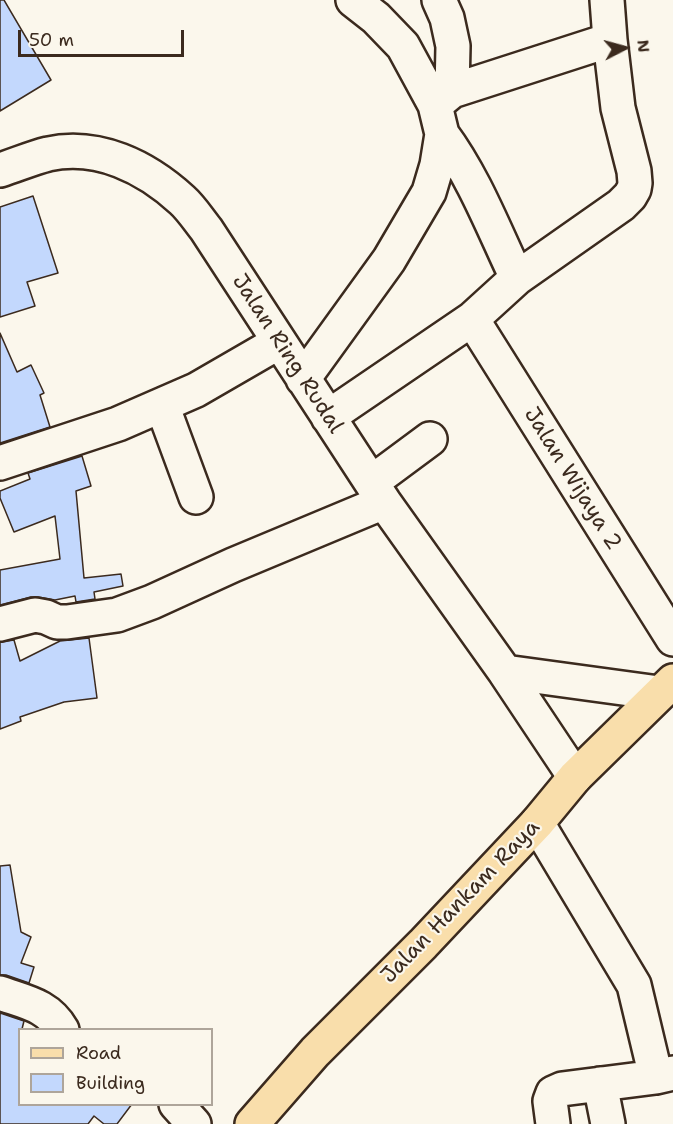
<!DOCTYPE html>
<html>
<head>
<meta charset="utf-8">
<style>
	body { margin:0 }
	#map { position:relative; width:673px; height:1124px; overflow:hidden; background:#fbf7ec; font-family:"Shantell Sans",sans-serif }
	canvas { display:block }
	.legend { position:absolute; left:18px; top:1028px; width:195px; height:78px; box-sizing:border-box; background:#fbf7ec; border:2px solid #aea59a; margin:0; padding:8px 10px; list-style:none; font-size:18px; color:#3b2a1e }
	.legend li { display:flex; align-items:center; gap:12px; height:30px }
	.legend b { width:30px; border:2px solid #aea59a }
	.north { position:absolute; left:595px; top:18px; width:60px; height:60px; -webkit-text-stroke:4px #fbf7ec; paint-order:stroke; rotate:84deg; font-size:16px; font-weight:700; line-height:24px; text-align:center; color:#3b2a1e }
	.north::after { content:''; display:block; margin:auto; width:21px; height:27px; background:#3b2a1e; clip-path:polygon(50% 0,100% 100%,50% 72%,0 100%) }
	.scale { position:absolute; left:18px; top:30px; width:166px; height:27px; box-sizing:border-box; border:3px solid #3b2a1e; border-top:0; padding-left:8px; font-size:18px; line-height:21px; white-space:nowrap; color:#3b2a1e; -webkit-text-stroke:4px #fbf7ec; paint-order:stroke }
</style>
</head>
<body>
<div id="map">
<canvas width="673" height="1124"></canvas>
<ul class="legend">
<li><b style="height:8px;background:#f9deab"></b>Road</li>
<li><b style="height:16px;background:#c3d8fd"></b>Building</li>
</ul>
<div class="north">N</div>
<div class="scale">50 m</div>
</div>
<script>
const ctx = document.querySelector('canvas').getContext('2d');
ctx.lineJoin = 'round';
function fill(path, color) {
  ctx.fillStyle = color;
  ctx.fill(path, 'evenodd');
}
function strokePath(path, color, width, dash) {
  ctx.strokeStyle = color;
  ctx.lineWidth = width;
  ctx.lineCap = dash ? 'butt' : 'round';
  ctx.setLineDash(dash || []);
  ctx.stroke(path);
}
function label(font, color, halo, rows, align = 'center') {
  ctx.font = font + ' "Shantell Sans",sans-serif';
  ctx.lineWidth = 4.5;
  ctx.setLineDash([]);
  ctx.textBaseline = 'middle';
  ctx.strokeStyle = halo;
  ctx.fillStyle = color;
  for (const [text, x, y, turn = 0] of rows) {
    ctx.save();
    ctx.translate(x, y);
    ctx.rotate((+turn || 0) * Math.PI / 180);
    ctx.textAlign = isNaN(turn) ? turn : align;
    if (halo) ctx.strokeText(text, 0, 0);
    ctx.fillText(text, 0, 0);
    ctx.restore();
  }
}
const building = new Path2D(`
	M0 0H4L51 80 0 111Z
	M33 196 58 273 27 282 35 306 0 317V207Z
	M0 333 17 372 31 365 44 393 40 395 50 427 0 443Z
	M82 456 91 486 76 491 84 578 121 574 123 586 94 592 95 599 76 602 75 596 55 600 38 597H31L0 605V570L60 559 55 516 14 532 0 498V491L30 479 28 473Z
	M89 638 97 698 64 702 20 717 21 721 0 729V642L14 640 20 661 60 641Z
	M10 865 21 932 31 937 21 963 34 967 29 983 6 975H0V866Z
	M0 1013 24 1021 22 1029H20V1104H132L117 1124H104L94 1116 88 1124H0Z`);
const minor = new Path2D(`
	M439 0 447 18 453 46 452 91
	M435 105 452 91 610 40
	M442 134C474 177 494 230 517 278
	M0 170C16 165 32 158 48 154 98 143 146 167 182 200 191 208 198 219 206 229L384 502 505 672 575 777
	M472 319 673 639
	M303 379 389 260 429 192 437 165 442 134 435 105 403 46 376 18 353 0
	M162 405 196 497
	M328 417 472 319 517 278 621 205 630 196 634 189 635 183 634 171 618 108 610 40 607 0
	M0 463 118 424 196 390 279 342
	M372 482 430 439
	M0 624 35 615 46 617 57 622H67L117 615 152 602 233 565 384 502
	M505 672 659 693
	M537 823 634 985 656 1077
	M0 993C25 1002 48 1005 62 1030
	M600 1084 608 1124
	M176 1104 194 1124
	M553 1124 550 1101 553 1093 562 1089 656 1077 673 1073`);
const major = new Path2D(`
	M252 1124 315 1052 423 944 537 823 575 777 673 681`);
const streetNames = [
	["Jalan Ring Rudal",287,354,57],
	["Jalan Wijaya 2",572,479,58],
	["Jalan Hankam Raya",461,902,-46]
];
fill(building, '#c3d8fd');
strokePath(building, '#3b2a1e', 1.5);
strokePath(minor, '#3b2a1e', 38);
strokePath(major, '#3b2a1e', 38);
strokePath(minor, '#fbf7ec', 33);
strokePath(major, '#f9deab', 33);
label('22px', '#3b2a1e', '#fbf7ec', streetNames);
</script>
</body>
</html>
